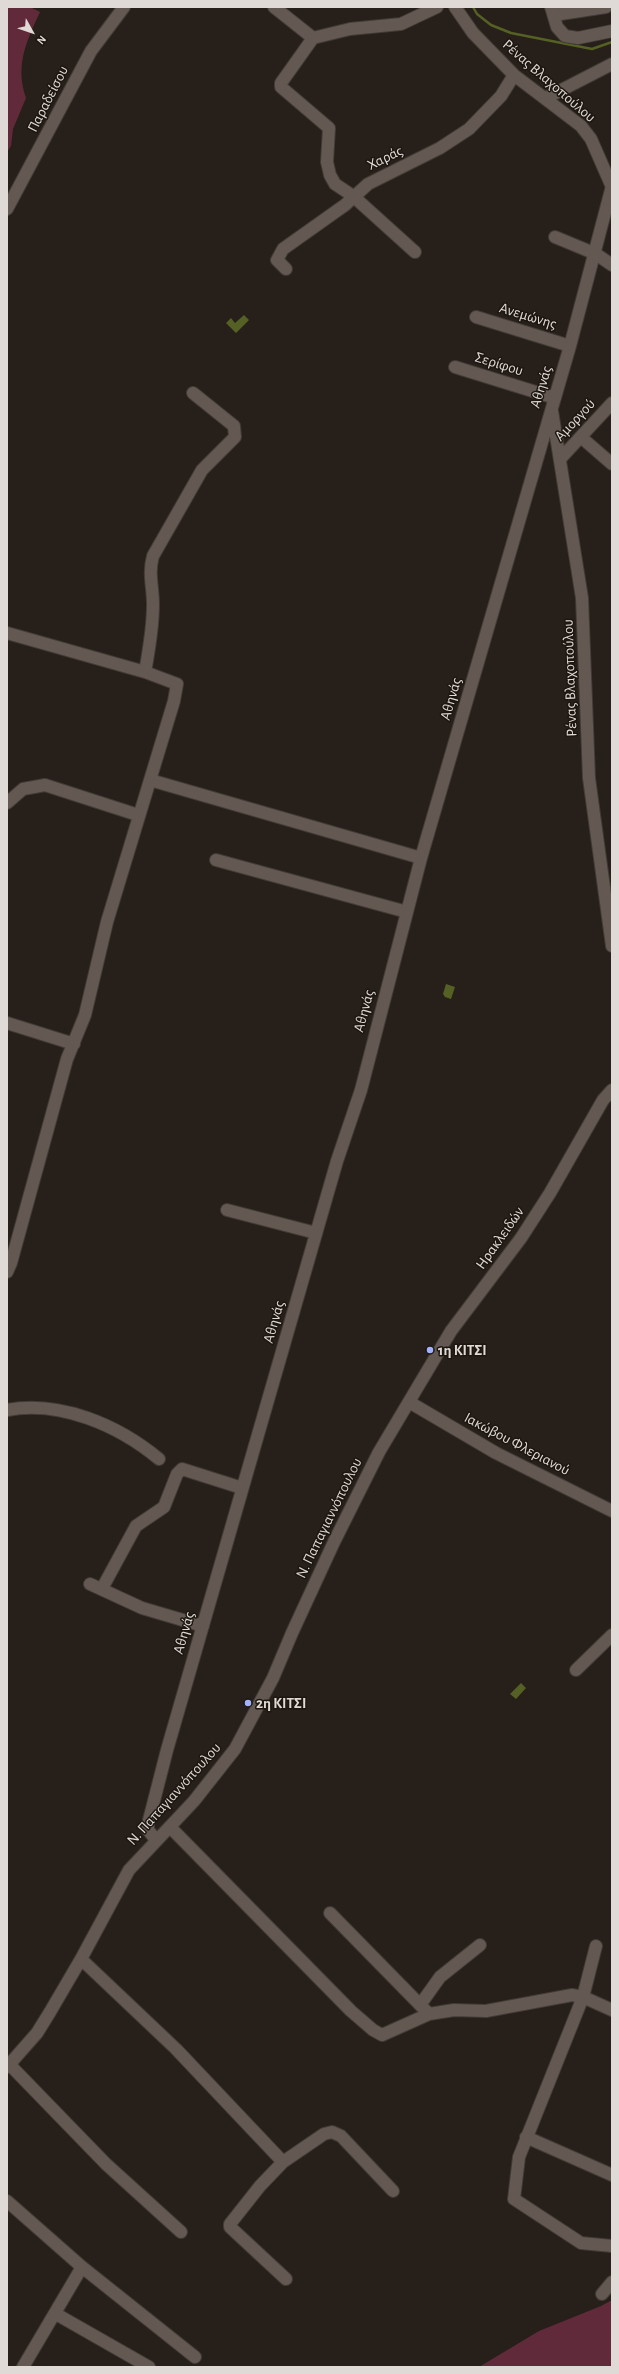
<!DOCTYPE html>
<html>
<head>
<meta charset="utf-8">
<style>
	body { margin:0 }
	#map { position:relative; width:619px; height:2374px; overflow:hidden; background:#271f19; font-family:"Alegreya Sans",sans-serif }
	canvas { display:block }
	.frame { position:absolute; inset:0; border:8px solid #e0dad6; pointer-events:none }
	.north { position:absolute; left:12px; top:12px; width:40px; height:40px; -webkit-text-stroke:3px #1d1610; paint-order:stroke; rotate:130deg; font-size:11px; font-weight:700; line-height:16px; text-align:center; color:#e0dad6 }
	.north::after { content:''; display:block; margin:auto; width:14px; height:18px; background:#e0dad6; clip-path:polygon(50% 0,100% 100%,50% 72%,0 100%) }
</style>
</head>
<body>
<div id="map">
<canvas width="619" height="2374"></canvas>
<div class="frame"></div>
<div class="north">N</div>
</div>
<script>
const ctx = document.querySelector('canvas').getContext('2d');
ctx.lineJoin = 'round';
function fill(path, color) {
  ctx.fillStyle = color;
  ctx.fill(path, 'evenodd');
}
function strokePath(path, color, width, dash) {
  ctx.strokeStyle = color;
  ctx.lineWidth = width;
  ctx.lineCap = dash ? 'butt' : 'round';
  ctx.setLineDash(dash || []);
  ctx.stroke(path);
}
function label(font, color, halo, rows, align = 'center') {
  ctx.font = font + ' "Alegreya Sans",sans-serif';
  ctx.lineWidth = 3;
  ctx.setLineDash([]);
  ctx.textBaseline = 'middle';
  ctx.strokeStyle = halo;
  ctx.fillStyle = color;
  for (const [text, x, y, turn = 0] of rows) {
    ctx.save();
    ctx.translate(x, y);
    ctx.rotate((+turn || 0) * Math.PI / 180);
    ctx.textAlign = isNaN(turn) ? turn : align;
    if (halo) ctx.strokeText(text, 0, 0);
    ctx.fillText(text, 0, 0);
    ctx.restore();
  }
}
const green = new Path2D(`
	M7 7H30L40 12C26 42 15 66 26 98L13 129 11 146 7 152Z
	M612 2300V2367H479L539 2331 601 2306Z`);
const water = new Path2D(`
	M244 315 249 320 236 333 226 323 231 318 235 323Z
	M446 984 455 987 451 999 445 997 443 994Z
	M521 1683 526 1688 516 1699 510 1694Z`);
const stream = new Path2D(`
	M473 7 477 14 491 25 511 33 592 49 612 42`);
const minor = new Path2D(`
	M274 7 313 38 350 29 401 24 437 7
	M455 7 473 33 514 75 581 126 591 139 612 187
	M551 7 557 27 565 36 578 38 612 31
	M554 15 606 7
	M313 38 281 83V87L329 128 327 162 330 175 335 184 353 196 415 252
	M546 98 612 64
	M7 209 91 51 124 7
	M555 237 596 254 612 265
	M286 269 277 260 283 249 345 205 368 184 440 148 469 129 501 96 514 75
	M476 317 570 346
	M455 367 555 398
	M552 411 582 598 589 778 612 946
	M582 438 612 464
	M561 458 612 403
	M7 633 145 672
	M150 780 421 858
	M7 803 23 789 45 785 138 815
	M216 860 407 912
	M7 1023 74 1044
	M227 1210 316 1233
	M7 1272 11 1263 67 1059 85 1015 107 922 174 701 177 684 145 672C149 650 153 627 153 605 153 586 148 574 153 556L202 470 235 437 234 426 193 393
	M409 1402 496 1453 612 1511
	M7 1410C60 1400 118 1425 159 1459
	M105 1583 136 1526 164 1507 177 1474 182 1469 242 1488
	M90 1584 142 1608 203 1626
	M576 1670 612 1635
	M170 1827 351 2011 373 2030 382 2035 429 2014 454 2010 486 2011 572 1995 583 1997 612 2010
	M156 1840 148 1830V1824L167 1750 337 1161 361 1090 421 858 570 346 612 186
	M330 1913 429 2014
	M596 1946 583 1997 519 2157 514 2199 581 2243 612 2246
	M81 1959 176 2049 283 2162
	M420 2005 440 1977 480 1945
	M9 2064 106 2164 181 2232
	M7 2067 37 2033 50 2012 81 1959 129 1870 194 1801 235 1749 273 1678 292 1633 334 1542 379 1452 451 1331 521 1238 550 1193 603 1100 612 1090
	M526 2137 612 2175
	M7 2201 82 2267 195 2357
	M286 2279 230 2227V2224L260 2186 283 2162 324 2134 332 2132 341 2136 393 2191
	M602 2294 612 2282
	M56 2314 149 2367
	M23 2367 82 2267`);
const markers = [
	[430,1350,4,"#a2b2fd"],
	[248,1703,4,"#a2b2fd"]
];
const streetNames = [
	["Ρένας Βλαχοπούλου",549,81,41],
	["Παραδείσου",48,99,-63],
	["Χαράς",385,158,-26],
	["Ανεμώνης",528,316,17],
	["Σερίφου",499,364,17],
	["Αθηνάς",541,387,-73],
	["Αμοργού",575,420,-47],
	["Ρένας Βλαχοπούλου",570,678,-92],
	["Αθηνάς",451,699,-74],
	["Αθηνάς",364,1011,-75],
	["Ηρακλειδών",500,1238,-55],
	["Αθηνάς",274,1322,-74],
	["Ιακώβου Φλεριανού",517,1444,28],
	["Ν. Παπαγιαννόπουλου",329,1518,-64],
	["Αθηνάς",184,1633,-74],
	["Ν. Παπαγιαννόπουλου",174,1794,-48]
];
const poiNames = [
	["1η ΚΙΤΣΙ",438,1350],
	["2η ΚΙΤΣΙ",256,1703]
];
fill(green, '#602a3b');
fill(water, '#556124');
strokePath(stream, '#556124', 2.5);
strokePath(minor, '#423b36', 14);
strokePath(minor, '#635952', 12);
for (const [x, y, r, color] of markers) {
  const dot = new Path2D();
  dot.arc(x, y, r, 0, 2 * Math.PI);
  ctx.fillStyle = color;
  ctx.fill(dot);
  strokePath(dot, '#1d1610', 1.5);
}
label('15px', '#e0dad6', '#1d1610', streetNames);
label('bold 15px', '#e0dad6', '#1d1610', poiNames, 'left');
</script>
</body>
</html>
